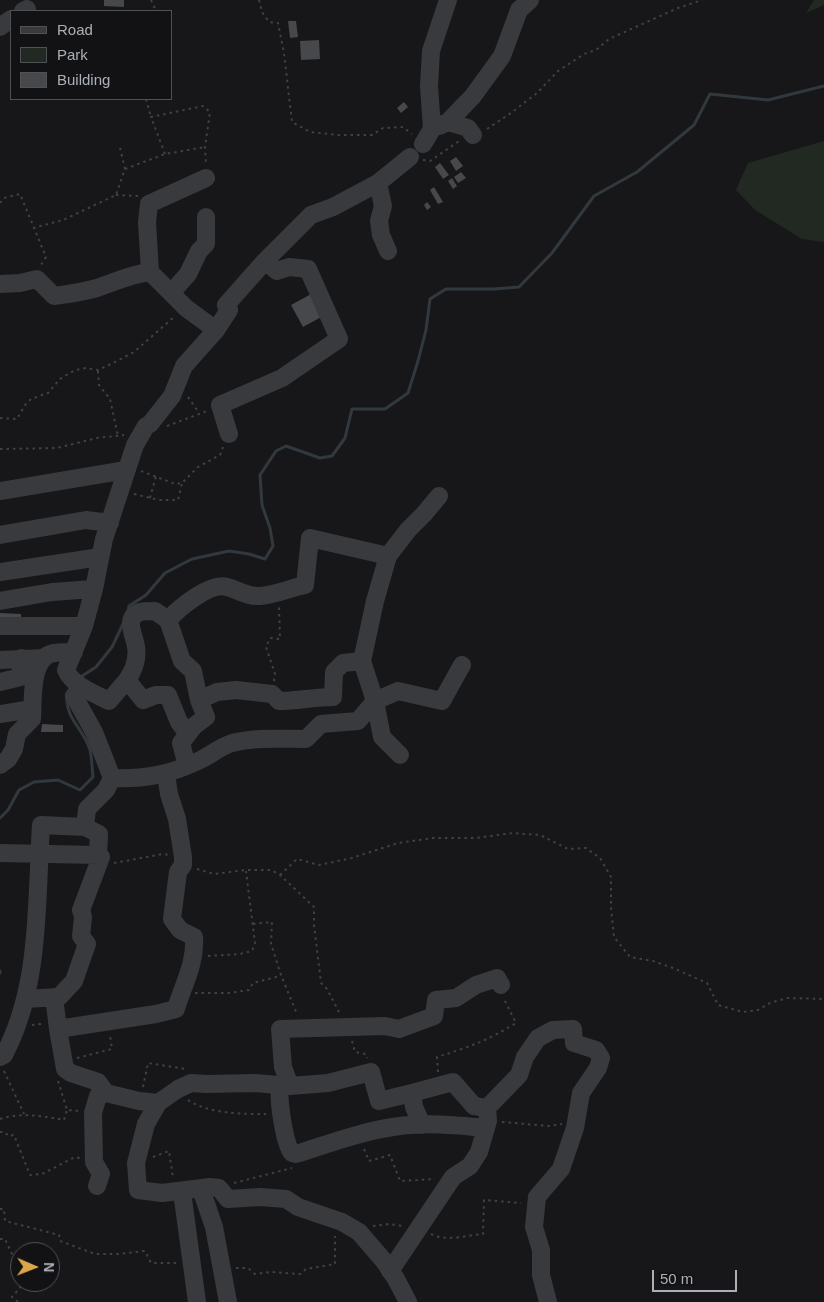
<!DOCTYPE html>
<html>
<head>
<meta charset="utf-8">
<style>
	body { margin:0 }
	#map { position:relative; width:824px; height:1302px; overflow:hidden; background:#171719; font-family:Helvetica,sans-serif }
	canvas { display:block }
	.legend { position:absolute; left:10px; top:10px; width:162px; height:90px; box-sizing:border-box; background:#121214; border:1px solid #4f5155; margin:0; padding:6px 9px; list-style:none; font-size:15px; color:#abafb7 }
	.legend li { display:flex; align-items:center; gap:10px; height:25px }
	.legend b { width:25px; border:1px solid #4f5155 }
	.north { position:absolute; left:10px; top:1242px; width:50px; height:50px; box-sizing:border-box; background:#121214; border:1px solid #4f5155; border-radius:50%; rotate:91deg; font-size:14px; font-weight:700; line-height:20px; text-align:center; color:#abafb7 }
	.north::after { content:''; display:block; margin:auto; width:18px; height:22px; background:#dda54b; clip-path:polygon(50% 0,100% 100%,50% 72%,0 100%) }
	.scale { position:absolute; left:652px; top:1270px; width:85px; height:22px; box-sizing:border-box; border:2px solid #abafb7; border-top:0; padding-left:6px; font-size:15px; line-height:18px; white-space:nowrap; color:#abafb7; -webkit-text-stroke:4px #121214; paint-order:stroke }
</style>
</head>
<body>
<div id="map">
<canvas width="824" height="1302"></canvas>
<ul class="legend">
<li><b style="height:6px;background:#393a3e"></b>Road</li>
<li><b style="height:14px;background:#222922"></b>Park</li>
<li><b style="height:14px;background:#46484b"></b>Building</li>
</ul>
<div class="north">N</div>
<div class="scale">50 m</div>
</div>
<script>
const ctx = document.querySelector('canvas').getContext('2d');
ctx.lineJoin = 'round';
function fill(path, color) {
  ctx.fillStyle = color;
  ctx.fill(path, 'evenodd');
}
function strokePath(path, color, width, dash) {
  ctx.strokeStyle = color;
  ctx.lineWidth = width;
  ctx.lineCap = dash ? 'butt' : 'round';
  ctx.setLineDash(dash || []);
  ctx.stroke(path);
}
const green = new Path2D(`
	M814 0H824V5L806 13Z
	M824 141V242L802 239 755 210 736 190 748 163Z`);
const stream = new Path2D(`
	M128 611 129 606 146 595 165 573 192 559 229 551 249 554 265 559 273 546 270 528 262 505 260 475 276 451 286 446 320 458 332 456 345 438 352 409H385L408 393 418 361 426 330 430 299 446 289H494L519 287 552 253 594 196 637 172 694 125 710 94 768 100 824 86
	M79 678 96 667 112 647 123 624
	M0 818 8 810 19 790 34 782 58 780 80 790 93 777C92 768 92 758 90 750 85 731 65 718 67 697
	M0 971V973`);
const building = new Path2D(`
	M104 0H124V7L104 6Z
	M288 21H296L298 37 290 38Z
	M319 40 320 59 301 60 300 41Z
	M404 102 408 107 401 113 397 108Z
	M456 157 463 166 456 171 450 161Z
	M440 163 449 175 443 179 435 167Z
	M461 172 466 178 458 183 454 177Z
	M452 178 457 186 453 189 448 181Z
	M434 187 443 202 438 204 430 190Z
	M427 202 431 207 427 210 424 205Z
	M313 293 325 315 303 327 291 305Z
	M0 613 21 614V621H0Z
	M42 724 63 725V732H41Z`);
const path = new Path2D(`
	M151 0 156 11
	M259 0 262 12 269 22 278 23 284 53 292 122 310 132 338 135H372L383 128 403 127 412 134
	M146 99 151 117
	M487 129 511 113 537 93 558 71 584 54 596 50 609 39 678 8 702 0
	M165 154 151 117 203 106 210 112 205 147 206 165
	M423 160 430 161 459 141
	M125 169 165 154 205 147
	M116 195 138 196
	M0 203 4 198 20 194 46 257 41 265
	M33 228 63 220 116 195 125 169 120 148
	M98 371 99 385 110 399 118 436
	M188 397 199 413
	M0 418 17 419 25 405 31 399 48 393 60 379 75 370 86 368 98 370 113 363 134 352 174 317
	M167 426 207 411
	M0 449 57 448 97 438 124 435
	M141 471 175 484 182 483 198 467 220 455 223 447
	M134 494 159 500H178L182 483
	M150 498 156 476
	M274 681 275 674 266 647 270 638 280 639 279 607
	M114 863 163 854 169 855
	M197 869 214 874 246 870H271L280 875 314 907V925L321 983 327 989 339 1012
	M280 875 297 859 319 865 352 858 398 843 433 838H476L513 833 540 835 568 849 586 848 600 858 611 877V908L614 937 630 957 653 961 673 968 707 983 718 1005 743 1012 758 1010 770 1003 787 998 824 999
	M253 924 272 922 271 944 281 975 297 1014
	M208 956 240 954 252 951 255 943 246 871
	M195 993H229L249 990 253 983 280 976
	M32 1025 42 1024
	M352 1041 355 1052 366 1054 367 1058
	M77 1058 112 1049 110 1035
	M4 1071 24 1114
	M438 1072 437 1057C469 1047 487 1041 516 1023L504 999
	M58 1081 67 1110 80 1111
	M143 1087 148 1063 186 1069
	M188 1100C209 1114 242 1114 266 1114
	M0 1119C21 1112 43 1116 64 1120L67 1110
	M502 1122 549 1126 562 1124
	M0 1132H5L8 1136 14 1135 30 1175 42 1174 75 1157 80 1158
	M364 1149 369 1161 390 1155 400 1181 435 1179
	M153 1157 169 1151 173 1178
	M234 1183 292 1168
	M0 1209H4L5 1221 59 1235 60 1241 95 1254H118L145 1251 151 1263H178
	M373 1226 389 1224 403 1226
	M431 1234C445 1242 468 1235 483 1234L484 1200 521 1203
	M0 1239H5L20 1271
	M236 1268H248L255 1274 271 1272 300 1274 306 1269 335 1264V1236
	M18 1302 12 1297 25 1282`);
const minor = new Path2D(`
	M23 11 27 9
	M0 27 11 19
	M448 122 473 96 502 56 519 10 530 0
	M439 126 448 122 468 128 473 135
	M423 144 432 129 429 86 431 51 448 0
	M378 183 383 206 379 221 381 235 388 251
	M150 272 147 222 149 204 206 178
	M0 284 20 283 37 279 54 296C68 294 83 292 97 288 115 282 131 274 150 272L186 308 216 330
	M171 293 188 274 199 251 206 244V217
	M229 434 220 405 282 378 339 339 308 269 289 267 277 271 265 261
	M0 491 126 470
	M0 535 86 520 110 523
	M0 572 100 557
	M0 601 52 592 94 589
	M168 620 182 661 193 671 199 700 206 717 194 726 181 743 187 766
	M0 626H84
	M0 660 44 658
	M127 680 109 701C94 693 73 686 66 670L84 626 94 589 104 539 135 445 146 426 150 424 172 396 184 366 216 330 229 310 226 305 265 261 311 215 333 207 378 183 410 157
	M0 682 21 677V658
	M199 700 217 692 236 690 272 694 279 701C297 701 315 697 333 697L334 672 343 663 362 661
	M0 714 32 709
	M188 734 179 722 168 695H156L143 700 127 680C134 670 138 659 136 647 135 636 123 618 140 612 144 611 151 611 155 611L168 620C179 608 210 582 227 587 238 590 248 597 260 596 275 595 291 588 305 585L310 538 388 556
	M400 755 382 737 375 701 362 661 375 601 388 556 408 530 424 514 439 496
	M0 765 8 759 14 749 17 734 32 719C33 703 31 670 44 658 51 650 65 653 74 652
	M112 778C144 779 169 775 198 761 210 756 219 747 232 743 256 737 282 739 306 739L321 724 358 721 375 701 398 691 442 701 462 665
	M0 853 98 855
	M54 997 58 1029 156 1014 176 1009C183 985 196 963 194 937L180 930 172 919 178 872 183 865V857L177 819 169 794 166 774
	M25 999 59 997 74 981 87 944 81 936 83 917 81 910 101 857 98 855 99 834 85 827 87 809 106 790 112 778 94 732 74 696 82 687
	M58 1029 65 1069 71 1073 98 1082 106 1093
	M0 1057 4 1055C41 985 36 902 41 825L85 827
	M280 1086C278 1099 284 1143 292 1153L296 1154C328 1144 360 1132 393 1127 424 1122 455 1125 486 1128
	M290 1086 283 1067 280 1029 385 1026 399 1029 434 1016 436 1000 456 998 476 985 497 978 501 985
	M412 1093 453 1082 474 1106 487 1108
	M97 1186 101 1174 94 1162 93 1113 98 1096 106 1093 139 1101 158 1103
	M201 1189 214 1227 228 1302
	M182 1192 197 1302
	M390 1271 453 1177 470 1166 479 1152 488 1121 487 1108 519 1075 525 1057 538 1038 553 1030 573 1029 574 1043 596 1050 601 1058 598 1068 581 1093 575 1128 561 1169 537 1197 534 1227 541 1250V1275L548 1302
	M408 1302 396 1279 384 1261 359 1232 342 1222 298 1207 286 1199 260 1197 228 1199 219 1188 210 1187 162 1193 138 1190 136 1163 146 1124 158 1103 178 1089 191 1083 206 1084 255 1083 290 1086 328 1083 371 1072 379 1101 412 1093 414 1107 422 1125`);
fill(green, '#222922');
strokePath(stream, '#31393e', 3);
fill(building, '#46484b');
strokePath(path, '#3f4144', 2, [2.5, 4]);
strokePath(minor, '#393a3e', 18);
</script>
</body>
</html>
